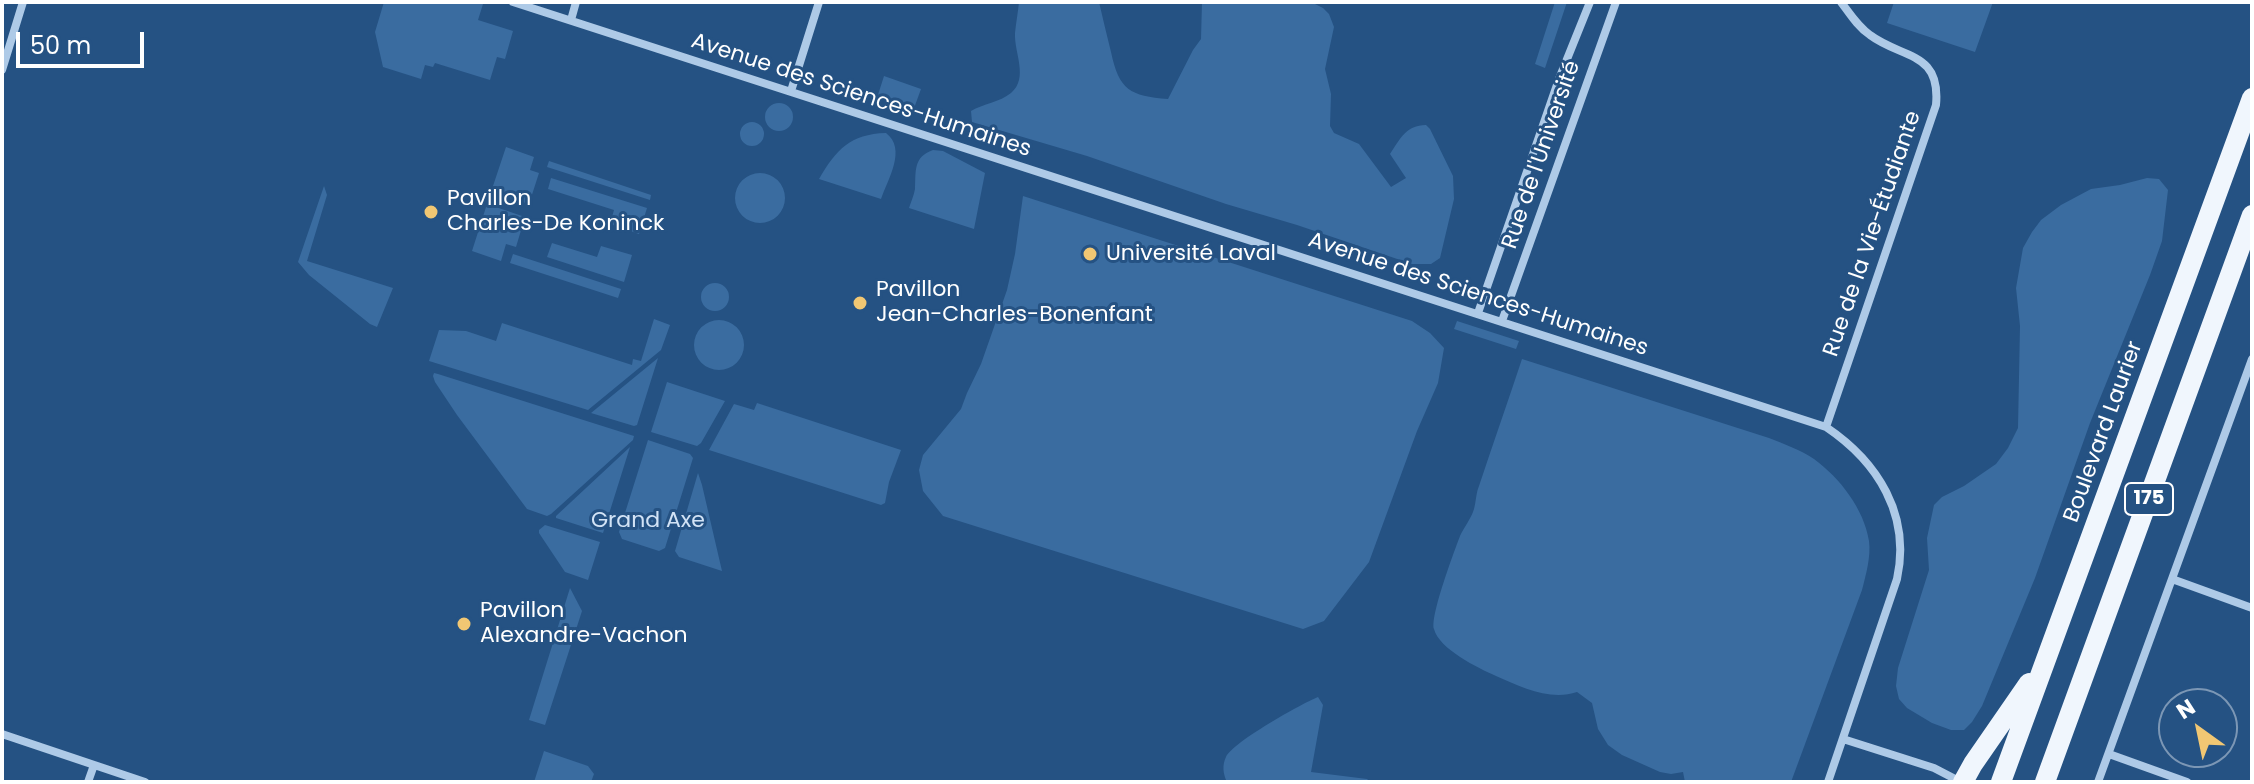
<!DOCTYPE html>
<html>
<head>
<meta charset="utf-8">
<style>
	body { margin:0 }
	#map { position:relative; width:2254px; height:784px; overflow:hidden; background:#255283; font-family:Poppins,sans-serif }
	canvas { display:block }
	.frame { position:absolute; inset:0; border:4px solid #fff; pointer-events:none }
	.north { position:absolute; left:2158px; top:688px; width:80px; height:80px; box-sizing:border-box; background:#255283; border:2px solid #7c97b5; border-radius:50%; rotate:327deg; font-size:22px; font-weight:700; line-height:32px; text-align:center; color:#fff }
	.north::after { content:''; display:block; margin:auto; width:28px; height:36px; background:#f1c773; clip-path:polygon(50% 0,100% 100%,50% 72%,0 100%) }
	.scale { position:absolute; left:16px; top:32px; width:128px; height:36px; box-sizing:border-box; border:4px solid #fff; border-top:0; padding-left:10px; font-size:24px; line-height:28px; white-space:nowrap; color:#fff; -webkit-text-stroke:6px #255283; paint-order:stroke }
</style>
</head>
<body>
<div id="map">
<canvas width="2254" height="784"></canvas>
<div class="frame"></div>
<div class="north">N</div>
<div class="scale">50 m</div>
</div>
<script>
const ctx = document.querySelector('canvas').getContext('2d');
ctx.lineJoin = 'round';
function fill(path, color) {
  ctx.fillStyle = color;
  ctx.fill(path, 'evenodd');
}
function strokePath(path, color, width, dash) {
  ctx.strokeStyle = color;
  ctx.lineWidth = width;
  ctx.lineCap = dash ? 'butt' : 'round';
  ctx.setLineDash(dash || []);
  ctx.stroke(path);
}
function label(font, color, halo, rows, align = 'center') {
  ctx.font = font + ' Poppins,sans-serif';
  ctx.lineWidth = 6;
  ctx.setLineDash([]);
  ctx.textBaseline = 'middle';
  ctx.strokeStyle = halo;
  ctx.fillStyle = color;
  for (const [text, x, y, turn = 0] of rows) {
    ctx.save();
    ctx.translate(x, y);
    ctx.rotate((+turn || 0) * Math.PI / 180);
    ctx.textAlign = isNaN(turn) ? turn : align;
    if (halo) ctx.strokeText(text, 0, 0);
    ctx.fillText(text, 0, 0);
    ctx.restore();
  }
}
const green = new Path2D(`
	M384 2H477L483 4 478 20 513 31 505 59 497 57 490 80 435 63 433 67 425 65 421 79 383 67 375 32Z
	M1019 2H1099C1103 19 1107 36 1111 52 1119 90 1130 96 1168 99L1193 50 1201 39 1202 2H1311L1323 8 1329 14 1334 27 1325 69 1331 94 1330 126 1334 133 1359 144 1391 187 1406 178 1390 154C1400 139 1406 125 1426 125L1430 129 1453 176 1454 199 1440 258 1431 264H1412L1297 225 1226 204 1087 156 972 122 971 111C983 104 1000 102 1011 93 1029 78 1014 53 1015 33 1016 23 1018 12 1019 2Z
	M1555 2H1567L1545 68 1535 64Z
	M1894 2H1993L1975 52 1887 23Z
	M884 76 921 89 913 111 877 98Z
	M765 117a14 14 0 1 1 28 0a14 14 0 1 1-28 0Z
	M740 134a12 12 0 1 1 24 0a12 12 0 1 1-24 0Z
	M886 133C907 149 888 179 881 199L819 179C836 150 850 134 886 133Z
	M506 147 534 157 530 170 539 173 529 204 491 192Z
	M933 150 943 151 985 173 974 229 909 208C911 202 914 195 915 189 916 171 913 157 933 150Z
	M549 161 651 195 650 200 547 167Z
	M735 198a25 25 0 1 1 50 0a25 25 0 1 1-50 0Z
	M551 178 647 208 639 234 610 224 614 210 548 189Z
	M2147 178 2159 179 2168 190 2162 241 2150 275 2090 423 2035 578 1982 706 1972 722 1964 730H1951L1932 723 1907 708 1899 699 1896 686 1898 668 1929 570 1927 538 1934 505 1942 497 1964 486 1996 464 2008 448 2018 428 2020 326 2016 288 2023 248 2032 232 2041 220 2061 205 2091 189 2120 185Z
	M324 186 327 195 307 261 393 288 377 327 370 324 309 275 298 262Z
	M1023 196 1412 321 1430 333 1444 348 1438 383 1417 431 1369 562 1324 621 1303 629 943 516 923 491 919 470 923 455 961 409 967 393 981 364 1007 290 1015 254Z
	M487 204 525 217 516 247 506 244 501 261 472 251Z
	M552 243 597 257 601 246 632 255 624 282 547 257Z
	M513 254 621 289 618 298 510 263Z
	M701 297a14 14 0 1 1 28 0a14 14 0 1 1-28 0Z
	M654 319 670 325 661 350 588 410 429 361 439 330 466 331 496 341 502 323 632 365 633 359 641 361Z
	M694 345a25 25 0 1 1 50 0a25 25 0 1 1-50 0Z
	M1457 321 1519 341 1516 349 1454 329Z
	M658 358 637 425 634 426 591 413Z
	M1522 359 1769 438C1784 444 1801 450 1814 459 1840 478 1864 509 1869 541 1871 557 1866 574 1862 590L1791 782H1685L1683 772 1671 774 1660 772 1622 755 1608 745 1598 729 1592 703 1577 692C1550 701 1521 687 1496 676 1478 668 1439 649 1434 629 1430 616 1454 552 1460 536 1464 527 1471 519 1474 509 1476 502 1476 493 1479 486 1493 444 1508 401 1522 359Z
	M434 373 438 374 634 436 633 440 551 514 547 516 527 509 457 415 435 382 433 376Z
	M667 382 725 401 701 443 697 446 651 432Z
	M757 403 901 450 889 482 885 503 881 505 709 450 734 404 754 410Z
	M648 440 690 454 693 458 665 548 659 551 622 539 619 532Z
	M630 447 603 533 556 518V516Z
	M698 473 702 485 722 571 679 557 675 551Z
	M545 525 600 542 588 580 565 572 539 533V530Z
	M570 588 582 611 545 725 529 720Z
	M1318 697 1323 705 1311 772 1367 779 1370 782H1227C1223 774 1222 765 1226 757 1233 742 1301 704 1318 697Z
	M544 751 588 766 594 774 591 782H534Z`);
const street = new Path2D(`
	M513 2 1826 427C1878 462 1911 515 1897 579L1828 782
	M571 20 576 2
	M2 70 23 2
	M791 91 819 2
	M1478 313 1559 79 1590 2
	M1502 321 1616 2
	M1826 427 1936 105C1941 51 1902 59 1870 35 1858 27 1850 14 1841 2
	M2172 579 2252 608
	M2 734 145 782
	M1843 739 1934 768 1961 782
	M2109 754 2187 782
	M88 782 94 765
	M2098 782 2252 359`);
const primary = new Path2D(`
	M1963 782 1973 764 2029 683
	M2001 782 2252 98
	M2045 782 2252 215`);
const markers = [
	[431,212,8,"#f1c773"],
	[1090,254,8,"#f1c773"],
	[860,303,8,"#f1c773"],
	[464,624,8,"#f1c773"]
];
const shields = [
	[2149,499,48]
];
const shieldNames = [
	["175",2149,499]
];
const streetNames = [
	["Avenue des Sciences-Humaines",861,96,18],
	["Rue de l'Université",1542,155,-71],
	["Rue de la Vie-Étudiante",1873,234,-71],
	["Avenue des Sciences-Humaines",1478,295,18],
	["Boulevard Laurier",2104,432,-70]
];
const poiNames = [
	["Pavillon",447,199],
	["Charles-De Koninck",447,224],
	["Université Laval",1106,254],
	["Pavillon",876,290],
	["Jean-Charles-Bonenfant",876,315],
	["Pavillon",480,611],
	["Alexandre-Vachon",480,636]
];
const parkNames = [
	["Grand Axe",648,521]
];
fill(green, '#3a6ca0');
strokePath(street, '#aecae7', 8);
strokePath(primary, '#f0f6fd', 20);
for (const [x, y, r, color] of markers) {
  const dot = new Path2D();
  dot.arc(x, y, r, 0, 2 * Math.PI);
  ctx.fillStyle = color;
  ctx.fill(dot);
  strokePath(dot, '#255283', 3);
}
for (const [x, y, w] of shields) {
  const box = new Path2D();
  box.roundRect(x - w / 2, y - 16, w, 32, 6);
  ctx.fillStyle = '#255283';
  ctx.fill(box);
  strokePath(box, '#fff', 2);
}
label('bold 20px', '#fff', null, shieldNames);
label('22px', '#fff', '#255283', streetNames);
label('22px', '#fff', '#255283', poiNames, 'left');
label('22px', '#d2e3f6', '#255283', parkNames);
</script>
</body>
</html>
